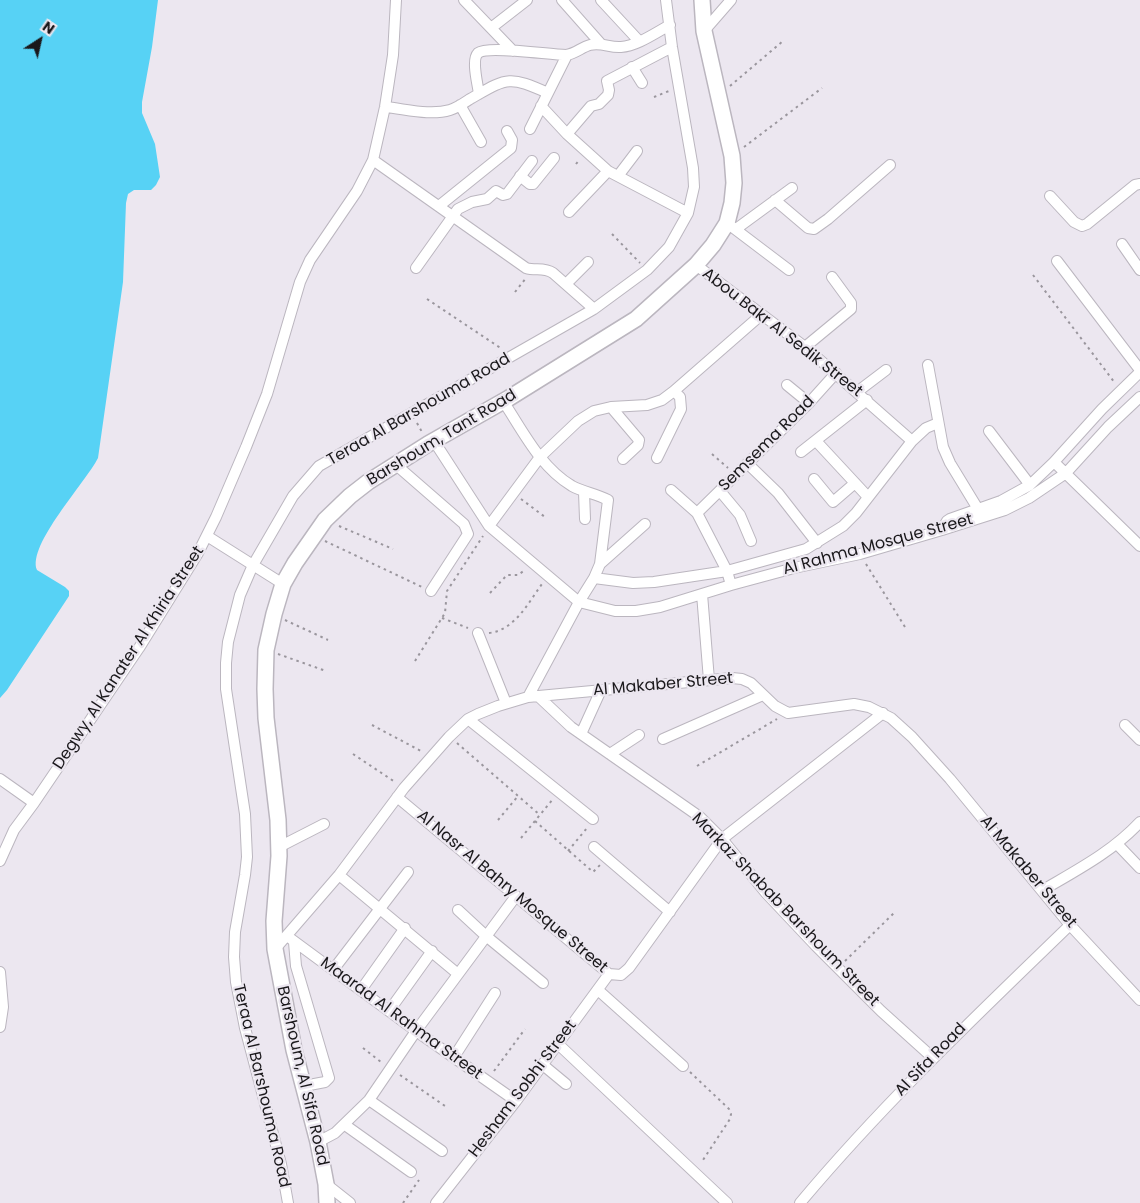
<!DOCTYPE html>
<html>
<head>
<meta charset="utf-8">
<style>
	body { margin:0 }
	#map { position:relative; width:1140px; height:1203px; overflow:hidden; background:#ece7f0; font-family:Poppins,sans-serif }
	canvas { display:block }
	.north { position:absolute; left:15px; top:15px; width:50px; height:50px; -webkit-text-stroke:4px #ece7f0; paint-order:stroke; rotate:35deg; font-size:14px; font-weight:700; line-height:20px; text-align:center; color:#1a181b }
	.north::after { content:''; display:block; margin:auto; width:18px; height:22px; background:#1a181b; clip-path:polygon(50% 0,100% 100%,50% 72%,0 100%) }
</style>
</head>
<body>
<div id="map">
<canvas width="1140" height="1203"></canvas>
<div class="north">N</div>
</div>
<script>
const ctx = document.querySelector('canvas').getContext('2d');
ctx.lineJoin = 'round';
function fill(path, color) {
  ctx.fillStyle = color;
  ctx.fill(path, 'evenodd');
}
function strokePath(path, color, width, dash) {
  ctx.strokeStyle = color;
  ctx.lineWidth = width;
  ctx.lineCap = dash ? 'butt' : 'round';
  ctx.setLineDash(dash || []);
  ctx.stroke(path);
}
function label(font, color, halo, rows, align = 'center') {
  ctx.font = font + ' Poppins,sans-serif';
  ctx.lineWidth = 4.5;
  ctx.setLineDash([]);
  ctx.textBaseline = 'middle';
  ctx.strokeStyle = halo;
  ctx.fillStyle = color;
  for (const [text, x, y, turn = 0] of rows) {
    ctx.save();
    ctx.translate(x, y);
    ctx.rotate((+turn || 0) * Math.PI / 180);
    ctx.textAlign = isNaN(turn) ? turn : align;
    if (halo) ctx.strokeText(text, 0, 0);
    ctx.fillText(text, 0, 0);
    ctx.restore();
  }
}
const water = new Path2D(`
	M0 0H158L152 47 142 102V113L155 144 160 177 156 185 151 190H134L128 194 126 203 123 282 98 458C86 482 27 545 37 570L65 587 69 591V596L7 690 0 698Z`);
const path = new Path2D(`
	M730 86 783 41
	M654 97 669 91
	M744 147 822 88
	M576 164 580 159
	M612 234 640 263
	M1033 275 1115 383
	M515 292 526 278
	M427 299 502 349
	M417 423 422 432
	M712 454 728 468
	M521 499 545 517
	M339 526 393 549
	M325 541 422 587
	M866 564 905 627
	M490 593 507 575H518L525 570
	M442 618 468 628
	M285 620 328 640
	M489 633C515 630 528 603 542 584
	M278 654 326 671
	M415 661 445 613 447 591 483 536
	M372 725 421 751
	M457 743 540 815
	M353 754 395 782
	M697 766 777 719
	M498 820 518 796
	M535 821 593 872 600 865
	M521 838 553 799
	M568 851 587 828
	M845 961 895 912
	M363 1048 381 1062
	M494 1071 525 1029
	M690 1072 729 1109 731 1114 730 1119 701 1163
	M400 1075 445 1106
	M403 1203 419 1180`);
const street = new Path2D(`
	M464 0 513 51
	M562 0 601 44
	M601 0 639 41
	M491 28 527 0
	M704 31 731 0
	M632 67 642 83
	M479 94C478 85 471 60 478 53 488 45 550 55 566 55 575 54 582 47 590 45 601 42 610 48 621 47 637 46 655 33 670 25
	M460 105 481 142
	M541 106 567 134 608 171 688 213
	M385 107C406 109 430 116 450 110 457 108 464 103 470 99 507 78 508 75 548 93
	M530 129 567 55
	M567 134 591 106 599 104 608 95 609 90 607 81 672 47
	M373 160 526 268C535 271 544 267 553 273L594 309
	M520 176 530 184H533L554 158
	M618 176 637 151
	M1050 196 1074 222 1082 226 1087 224 1135 185 1140 184
	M775 200 808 228 814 229 828 219 890 165
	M439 206 511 148 512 140 507 131
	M569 212 608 171
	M727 223 789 270
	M736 229 792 188
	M1122 244 1140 270
	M1057 261 1140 370
	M696 265 805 347 912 441
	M416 268 458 209 472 202 487 199 496 191 503 195 507 194 532 161
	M566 284 588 262
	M805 347 851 309V303L832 277
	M928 365 943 447 950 463 978 509
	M787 385 809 403
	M857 392 886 370
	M503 401C523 431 540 467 572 486 583 492 597 494 608 500L600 564 594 578 579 602 528 697
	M611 407 639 440 638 445 623 459
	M989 431 1030 485
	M434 441 489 526 579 602 615 611H636L660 607 731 585 794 568 860 554 942 530 1005 510 1029 498 1066 473 1108 427 1140 397
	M816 441 868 497
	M801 452 867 400
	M657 458 681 409 680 397 674 391
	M1054 462 1140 546
	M395 464 464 524 468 534 431 591
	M748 464 778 493 817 543
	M814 479 833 502 855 483
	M671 490 697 513 727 571 731 585
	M720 491 740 515 751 541
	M584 492 585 519
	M697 513 809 403 836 373
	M489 526 540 457 578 421 594 411 611 407 647 405 662 400 674 391 761 315
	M942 530 947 521 950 519 1001 501 1030 485 1054 462 1102 409 1140 372
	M207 536 283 584
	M600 564 645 524
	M594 578 633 583 654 582 727 571 806 549 843 526 856 513 912 441 926 428 938 423
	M702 594 709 680
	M478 633 506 703
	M538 696 571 727 700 817 722 839 766 893 816 946 881 1011 932 1057
	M468 719 593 819
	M1125 725 1140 740
	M581 734 601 690
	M663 739 763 695
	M610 754 639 735
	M0 779 34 803
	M397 797 609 974 621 975 629 968 722 839 883 713
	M1117 844 1140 868
	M279 847 324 824
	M594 847 670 912
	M0 861 14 830 34 803 139 648 198 553 216 517 246 447 267 394 300 282 310 260 357 191 373 160 385 107 393 55 396 0
	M339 875 458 974
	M1043 890C1077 870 1112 852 1140 822
	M458 910 486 936 543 983
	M287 936 416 1031 516 1101
	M294 942 296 966 329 1078 325 1082 304 1086
	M275 949 339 875 404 788 449 737 468 719 478 714 498 706 528 697 732 678 742 679 751 683 775 706 788 713 854 704 869 707 891 718 912 737 950 779 1070 925 1140 1000
	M333 970 408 872
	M0 972 3 1007 0 1027
	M361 990 405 928
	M598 990 683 1066
	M389 1011 432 951
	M558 1044 727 1203
	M454 1057 495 993
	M543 1065 566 1084
	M369 1100 442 1151
	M345 1125 411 1172
	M318 1142 335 1133 369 1100 416 1031 516 896
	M326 1184 350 1203
	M288 1203 281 1164 245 1028 236 982 234 957 235 932 245 875 247 857 245 814 226 689V663L228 642 240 595 253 565 293 496 319 466 594 309 647 270 669 247 688 213 694 187 693 168 672 47 666 0
	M436 1203 516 1101 609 974
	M800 1203C883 1104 977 1015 1070 925`);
const secondary = new Path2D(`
	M327 1203 326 1184 318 1142 294 1050 275 949 274 921 279 856 278 820 266 718 265 689 266 650 274 614 283 584 295 563 325 520 350 496 368 482 428 444 509 398 636 319 696 265 713 245 727 223 732 203 734 183 732 156 704 31 702 0`);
const streetNames = [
	["Abou Bakr Al Sedik Street",782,333,38],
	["Teraa Al Barshouma Road",419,410,-30],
	["Barshoum, Tant Road",442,438,-31],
	["Semsema Road",767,444,-45],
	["Al Rahma Mosque Street",878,545,-15],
	["Degwy, Al Kanater Al Khiria Street",129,658,-57],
	["Al Makaber Street",663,685,-5],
	["Al Makaber Street",1028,872,50],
	["Al Nasr Al Bahry Mosque Street",512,892,40],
	["Markaz Shabab Barshoum Street",785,910,46],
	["Maarad Al Rahma Street",401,1019,36],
	["Al Sifa Road",931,1060,-46],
	["Barshoum, Al Sifa Road",302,1076,77],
	["Teraa Al Barshouma Road",261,1086,77],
	["Hesham Sobhi Street",523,1089,-53]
];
fill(water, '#57d2f5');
strokePath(street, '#bbb6bf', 12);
strokePath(secondary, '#bbb6bf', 18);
strokePath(path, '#9a969d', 2, [2.5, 4]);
strokePath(street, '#fff', 10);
strokePath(secondary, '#fff', 15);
label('16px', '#1a181b', '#ece7f0', streetNames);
</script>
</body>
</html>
